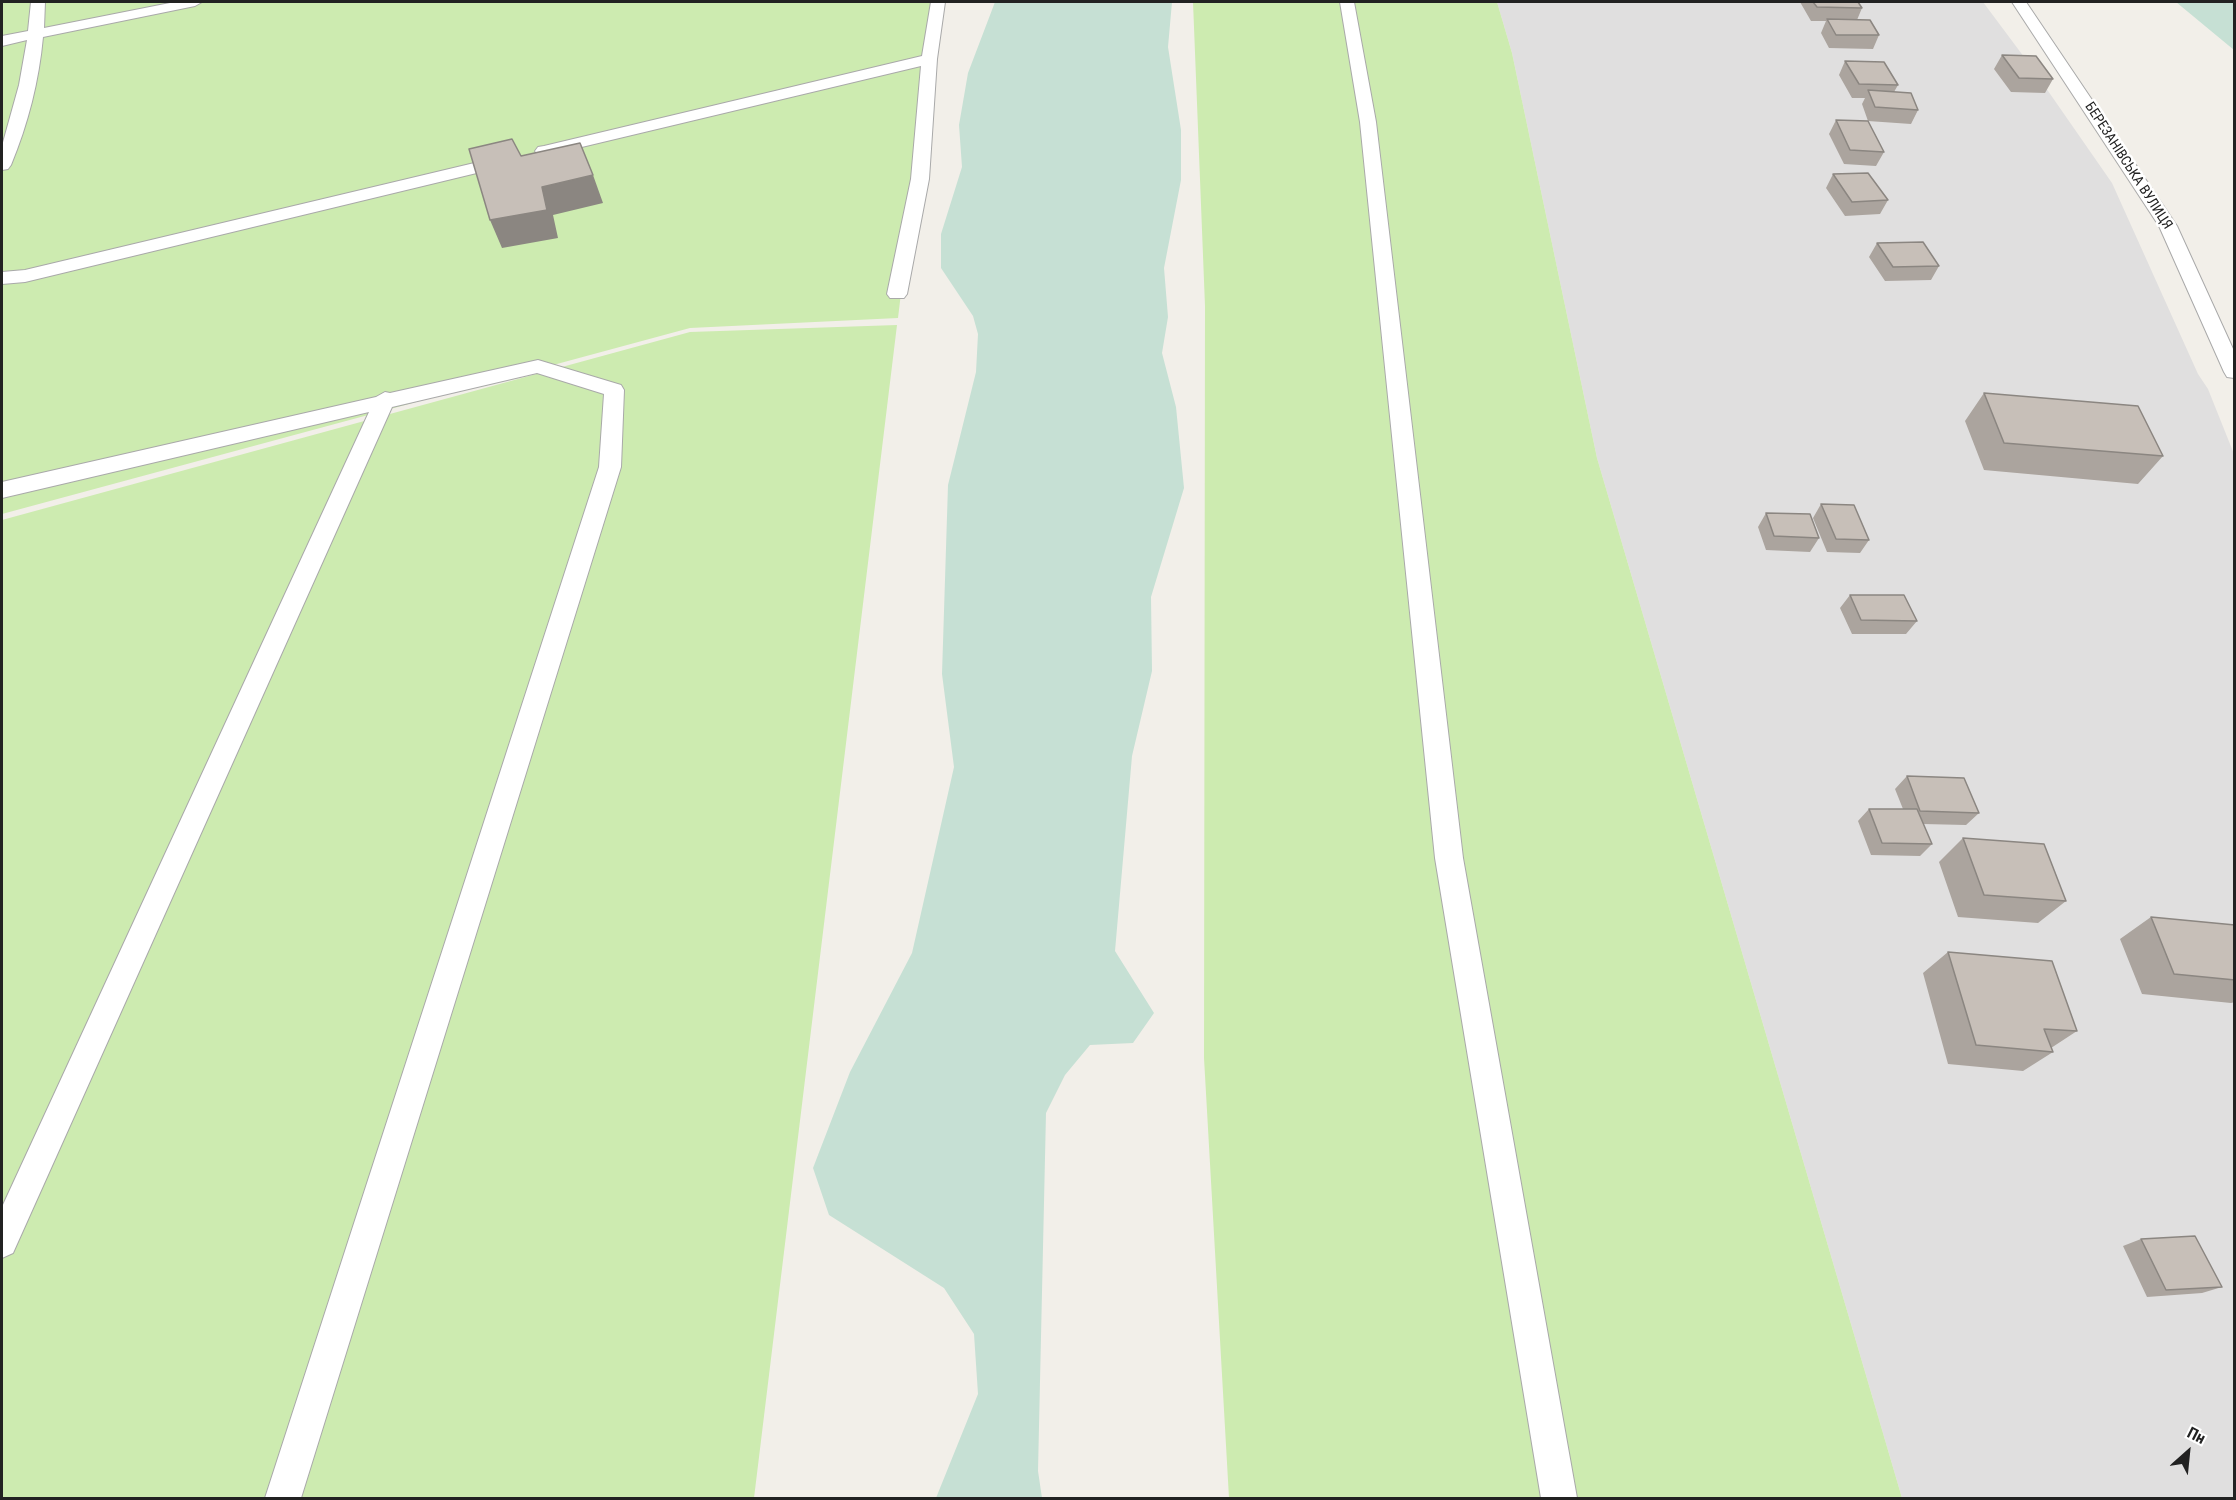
<!DOCTYPE html>
<html>
<head>
<meta charset="utf-8">
<style>
	body { margin:0 }
	#map { position:relative; width:2236px; height:1500px; overflow:hidden; background:#f2efe9; font-family:"Roboto Condensed",sans-serif }
	canvas { display:block }
	.frame { position:absolute; inset:0; border:3px solid #222; pointer-events:none }
	.north { position:absolute; left:2158px; top:1422px; width:60px; height:60px; -webkit-text-stroke:4px #fff; paint-order:stroke; rotate:27deg; font-size:16px; font-weight:700; line-height:24px; text-align:center; color:#222 }
	.north::after { content:''; display:block; margin:auto; width:21px; height:27px; background:#222; clip-path:polygon(50% 0,100% 100%,50% 72%,0 100%) }
</style>
</head>
<body>
<div id="map">
<canvas width="2236" height="1500"></canvas>
<div class="frame"></div>
<div class="north">Пн</div>
</div>
<script>
const ctx = document.querySelector('canvas').getContext('2d');
ctx.lineJoin = 'round';
function fill(path, color) {
  ctx.fillStyle = color;
  ctx.fill(path, 'evenodd');
}
function strokePath(path, color, width, dash) {
  ctx.strokeStyle = color;
  ctx.lineWidth = width;
  ctx.lineCap = dash ? 'butt' : 'round';
  ctx.setLineDash(dash || []);
  ctx.stroke(path);
}
function label(font, color, halo, rows, align = 'center') {
  ctx.font = font + ' "Roboto Condensed",sans-serif';
  ctx.lineWidth = 5;
  ctx.setLineDash([]);
  ctx.textBaseline = 'middle';
  ctx.strokeStyle = halo;
  ctx.fillStyle = color;
  for (const [text, x, y, turn = 0] of rows) {
    ctx.save();
    ctx.translate(x, y);
    ctx.rotate((+turn || 0) * Math.PI / 180);
    ctx.textAlign = isNaN(turn) ? turn : align;
    if (halo) ctx.strokeText(text, 0, 0);
    ctx.fillText(text, 0, 0);
    ctx.restore();
  }
}
const residential = new Path2D(`
	M1497 2H1983L2030 65 2112 183 2198 374 2208 389 2234 454V1498H1902L1597 458 1512 53Z`);
const grass = new Path2D(`
	M2 2H936L898 318 690 328 2 514Z
	M1193 2H1497L1512 53 1597 458 1902 1498H1229L1204 1058 1205 306Z
	M897 325 754 1498H2V520L690 332Z`);
const wetland = new Path2D(`
	M995 2H1172L1168 47 1181 130V180L1164 268 1168 317 1162 353 1176 407 1184 488 1151 597 1152 671 1132 756 1115 951 1154 1013 1133 1043 1090 1045 1065 1075 1046 1113 1038 1471 1042 1498H936L978 1394 974 1334 944 1288 829 1215 813 1168 850 1072 912 953 954 767 942 674 948 485 976 372 978 334 973 316 941 268V234L962 167 959 125 968 73Z
	M2176 2H2234V50Z`);
const service = new Path2D(`
	M31 2H45L44 28 175 2H202L195 6 43 37C39 81 28 124 11 165L8 169 2 170V146L19 85 27 40 2 46V36L28 31Z
	M931 2H945L937 59 929 179 907 294 904 298H890L887 294 911 179 921 66 544 156 538 155 535 151 538 147 544 146 922 56Z
	M1340 2H1354L1376 122 1463 858 1577 1498H1541L1435 858 1360 122Z
	M2012 2H2026L2177 226 2234 351V378L2227 377 2224 372 2159 226Z
	M508 155 514 156 517 160 514 164 25 282 2 284V272L25 270Z
	M538 360 621 385 624 390 621 467 301 1498H265L599 467 604 394 537 373 392 407 13 1253 2 1258V1207L369 412 2 498V482L376 397 385 392 390 393Z`);
const wall = new Path2D(`
	M1800 2H1858L1862 8 1857 20 1879 35 1873 49 1829 48 1821 33 1826 21H1811Z
	M2002 55 2053 79 2045 93 2011 92 1994 69Z
	M1845 61 1898 85 1894 92 1918 110 1911 124 1868 121 1862 104 1865 98H1852L1839 75Z
	M1836 120 1884 152 1876 166 1844 164 1829 134Z
	M1833 174 1888 200 1880 214 1845 216 1826 188Z
	M1877 243 1939 266 1931 280 1885 281 1869 257Z
	M1984 393 2163 456 2138 484 1984 470 1965 421Z
	M1821 504 1869 540 1860 553 1827 552 1813 518Z
	M1766 513 1819 538 1810 552 1766 550 1758 527Z
	M1850 595 1917 621 1906 634H1852L1840 608Z
	M1907 776 1979 813 1966 825 1923 824 1932 844 1920 856 1871 855 1858 821 1869 809H1903L1895 789Z
	M1963 838 2066 901 2038 923 1958 917 1939 862Z
	M2151 917 2235 980V1002L2231 1003 2142 994 2120 939Z
	M1948 952 2077 1031 2051 1048 2053 1052 2023 1071 1948 1064 1923 973Z
	M2141 1239 2222 1287 2202 1293 2147 1297 2123 1246Z`);
const shadedWall = new Path2D(`
	M593 175 603 203 553 215 558 238 502 248 490 220 542 187Z`);
const building = new Path2D(`
	M1813 2H1858L1862 8 1817 7Z
	M1827 19 1870 20 1879 35H1836Z
	M2002 55 2036 56 2053 79 2019 78Z
	M1845 61 1884 62 1898 85 1859 84Z
	M1868 90 1911 93 1918 110 1875 107Z
	M1836 120 1868 121 1884 152 1850 150Z
	M512 139 521 156 580 143 593 175 542 187 547 210 490 220 469 149Z
	M1868 173 1888 200 1852 202 1833 174Z
	M1923 242 1939 266 1893 267 1877 243Z
	M1984 393 2138 406 2163 456 2004 443Z
	M1821 504 1854 505 1869 540 1836 539Z
	M1766 513 1810 514 1819 538 1774 536Z
	M1850 595H1904L1917 621 1861 620Z
	M1907 776 1964 778 1979 813 1920 811Z
	M1869 809H1917L1932 844 1882 843Z
	M1963 838 2044 844 2066 901 1984 895Z
	M2151 917 2235 925V980L2174 974Z
	M1948 952 2052 961 2077 1031 2044 1029 2053 1052 1976 1045Z
	M2195 1236 2222 1287 2166 1290 2141 1239Z`);
const farStreetnames = [
	["БЕРЕЗАНІВСЬКА ВУЛИЦЯ",2128,166,57]
];
fill(residential, '#e0dfdf');
fill(grass, '#cdebb0');
fill(wetland, '#c6e0d4');
strokePath(service, '#a9a9a9', 2);
fill(service, '#fff');
fill(wall, '#aba49e');
fill(shadedWall, '#8b8681');
fill(building, '#c7bfb8');
strokePath(building, '#8b8681', 1.5);
label('14px', '#222', '#fff', farStreetnames);
</script>
</body>
</html>
